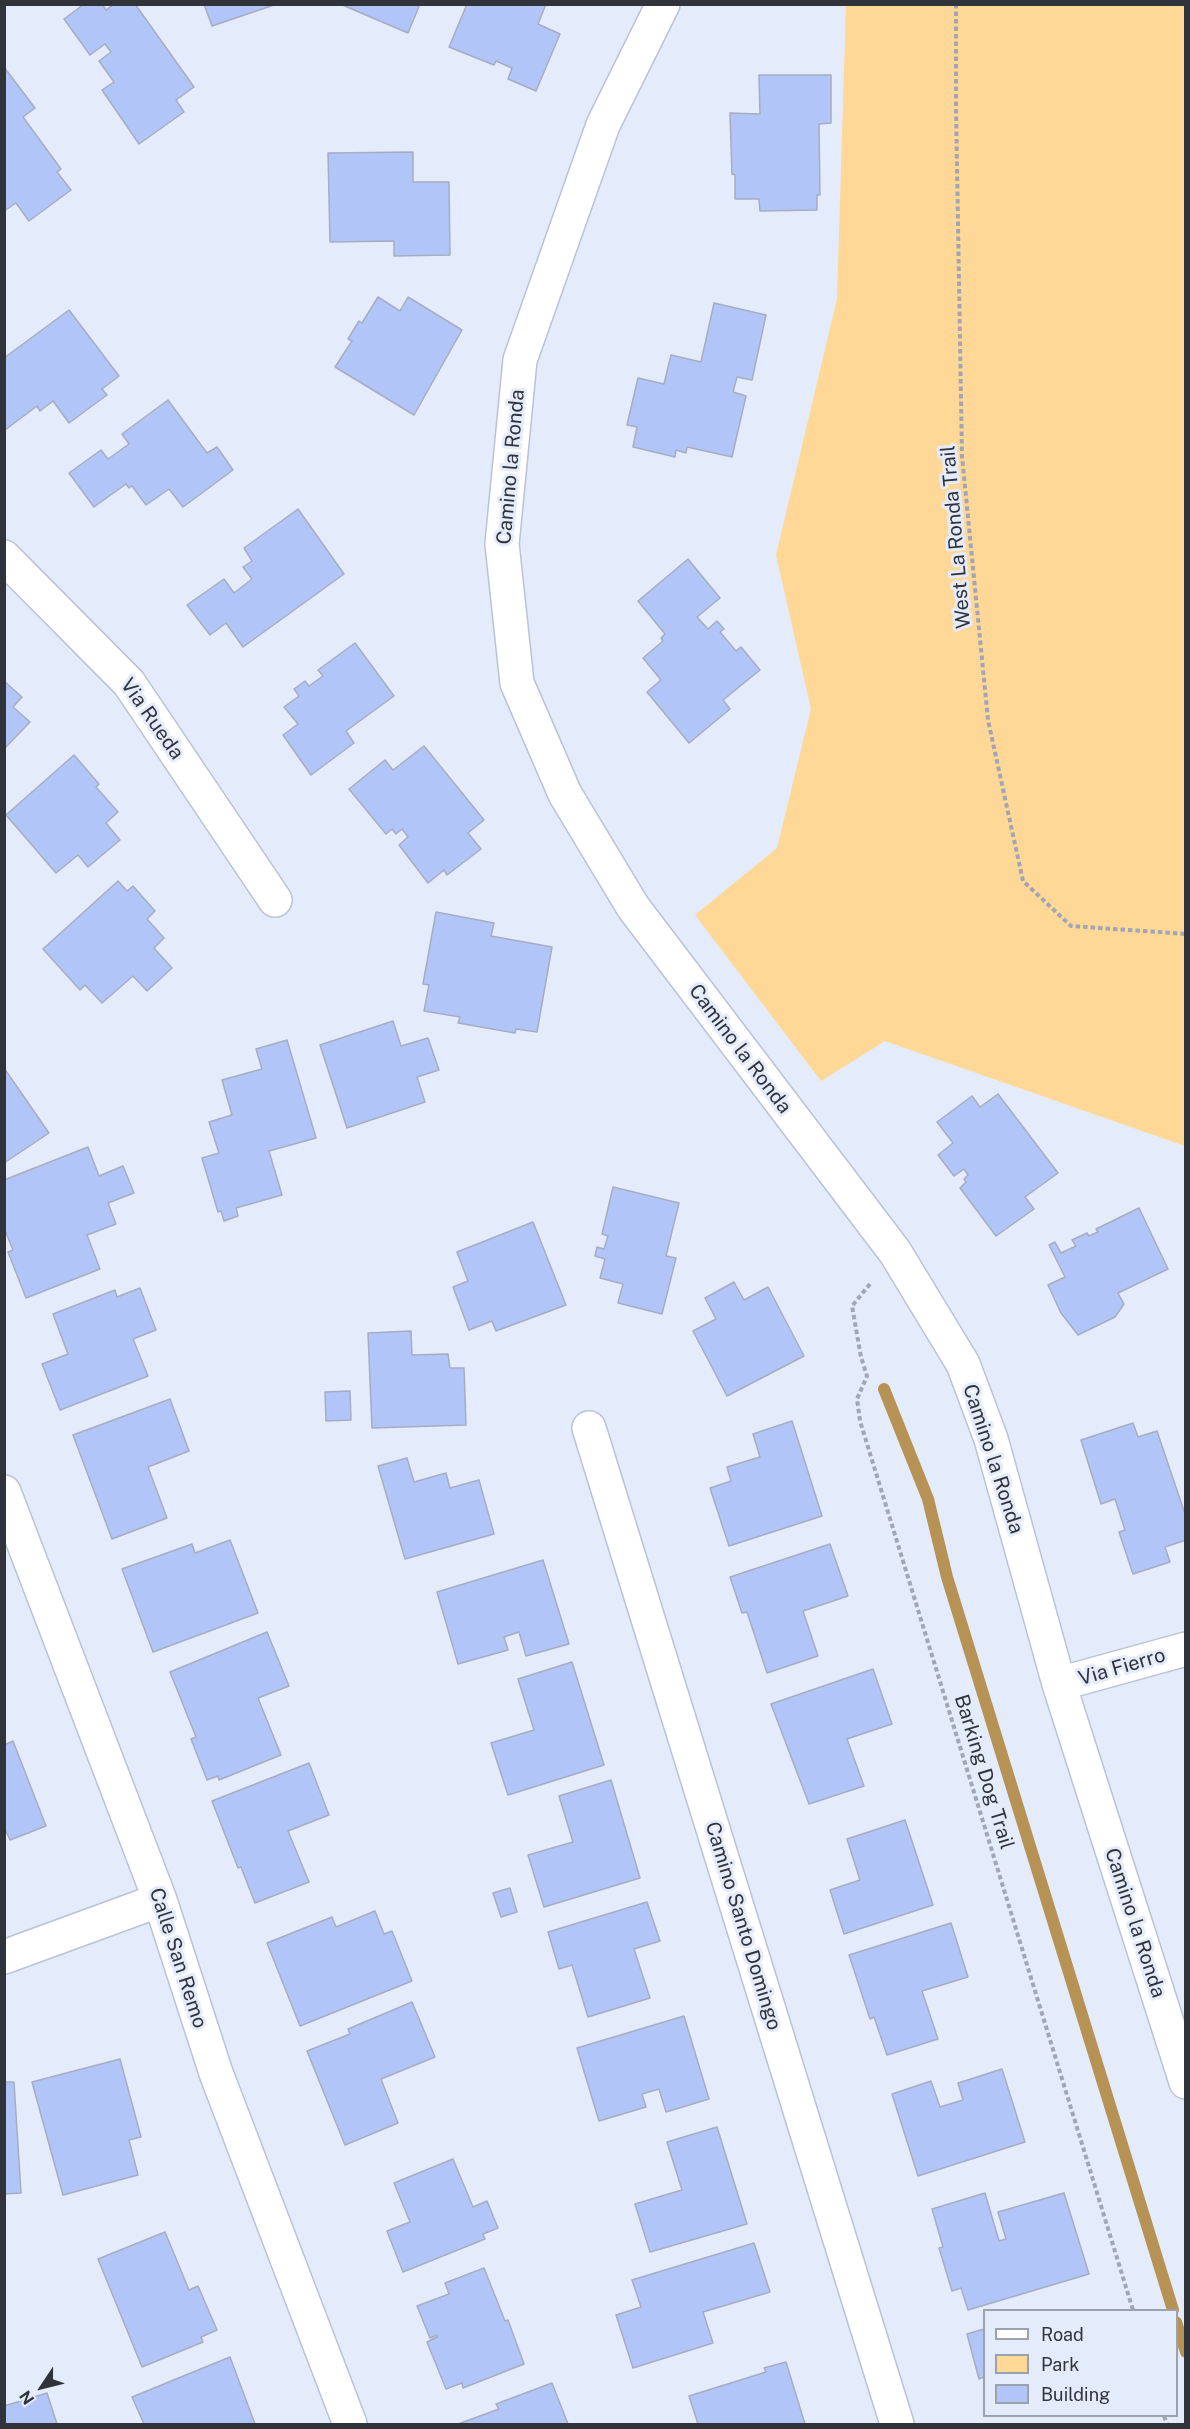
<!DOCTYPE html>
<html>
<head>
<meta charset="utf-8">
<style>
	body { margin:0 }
	#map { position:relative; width:1190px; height:2429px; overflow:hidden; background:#e4ebfb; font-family:"Public Sans",sans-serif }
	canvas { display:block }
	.frame { position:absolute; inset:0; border:6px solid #30333a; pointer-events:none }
	.legend { position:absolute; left:983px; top:2309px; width:195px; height:108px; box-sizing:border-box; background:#e4ebfb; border:2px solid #9ca1ae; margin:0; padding:8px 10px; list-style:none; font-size:18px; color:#30333a }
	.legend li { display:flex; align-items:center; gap:12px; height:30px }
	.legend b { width:30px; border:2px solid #9ca1ae }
	.north { position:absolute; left:12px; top:2357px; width:60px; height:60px; -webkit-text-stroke:4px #e4ebfb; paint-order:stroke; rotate:235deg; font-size:16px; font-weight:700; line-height:24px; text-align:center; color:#30333a }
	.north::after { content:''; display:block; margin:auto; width:21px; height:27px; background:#30333a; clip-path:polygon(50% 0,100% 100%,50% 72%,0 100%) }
</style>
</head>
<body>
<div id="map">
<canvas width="1190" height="2429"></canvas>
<div class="frame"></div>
<ul class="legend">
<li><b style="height:8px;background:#fff"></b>Road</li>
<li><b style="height:16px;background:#ffd797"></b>Park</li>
<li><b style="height:16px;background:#b2c5f8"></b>Building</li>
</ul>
<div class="north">N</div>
</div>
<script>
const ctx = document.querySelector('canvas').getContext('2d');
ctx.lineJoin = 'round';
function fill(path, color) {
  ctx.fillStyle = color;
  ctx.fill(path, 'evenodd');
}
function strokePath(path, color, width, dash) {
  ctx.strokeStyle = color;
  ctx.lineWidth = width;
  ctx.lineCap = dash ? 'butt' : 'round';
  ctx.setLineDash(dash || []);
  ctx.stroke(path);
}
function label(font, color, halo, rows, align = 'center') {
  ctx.font = font + ' "Public Sans",sans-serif';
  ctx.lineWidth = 6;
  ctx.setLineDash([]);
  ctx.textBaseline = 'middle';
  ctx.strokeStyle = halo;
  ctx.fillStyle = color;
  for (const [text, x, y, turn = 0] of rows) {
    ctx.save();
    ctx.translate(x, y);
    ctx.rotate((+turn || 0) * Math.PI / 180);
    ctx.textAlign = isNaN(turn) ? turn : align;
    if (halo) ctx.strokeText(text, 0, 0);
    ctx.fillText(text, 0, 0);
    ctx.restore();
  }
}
const green = new Path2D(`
	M846 5H1185V1146L885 1041 821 1081 695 915 777 848 811 709 776 555 837 299Z`);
const stream = new Path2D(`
	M884 1389 928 1499 947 1577 1173 2310
	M1176 2322 1186 2352`);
const building = new Path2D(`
	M84 4H102L106 10 114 4H135L194 87 176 100 184 112 139 144 102 90 114 82 99 61 111 52 105 44 90 55 64 19Z
	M204 4H277L212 26Z
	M340 4H420L408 33Z
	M467 4H546L538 24 560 34 536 91 508 79 512 68 496 61 494 65 449 47Z
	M4 67 35 108 23 117 61 169 57 172 71 190 29 221 16 203 4 211Z
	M759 75H831V123L819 124 820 195H817V210L760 211 759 199H735V175L732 174 730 113 760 114Z
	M413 152V182H449L450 255 394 256V241L330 242 328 153Z
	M378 297 400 311 408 297 462 330 414 415 335 367 352 341 348 339 359 321 362 323Z
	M714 303 766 315 752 380 737 377 733 392 746 396 732 457 687 447 686 453 676 450 675 457 633 447 637 427 627 425 638 378 664 384 671 355 701 362Z
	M69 310 119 376 102 389 107 395 69 423 53 401 40 411 37 406 5 430 4 358Z
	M168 400 207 453 217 447 233 470 183 507 169 489 146 505 132 486 129 488 126 484 94 507 69 473 101 450 108 459 129 444 122 434Z
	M298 509 344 574 243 647 226 623 210 635 187 605 224 579 234 593 252 579 243 567 252 561 244 548Z
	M688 559 720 598 697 617 708 629 717 621 724 629 720 632 736 651 741 647 760 670 723 700 730 709 689 743 647 692 661 680 643 658 663 641 661 638 665 634 638 601Z
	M355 643 394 696 346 731 354 743 311 775 283 735 298 724 284 707 299 696 294 689 305 681 309 686 323 676 318 670Z
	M4 681 22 697 13 707 30 722 4 749Z
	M424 746 484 820 468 833 481 849 447 875 444 870 428 883 399 845 408 837 402 829 396 834 392 829 386 834 349 789 385 760 393 770Z
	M74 755 99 784 96 787 118 812 106 823 120 840 88 867 78 855 56 873 6 815Z
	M118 881 127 891 133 886 155 911 147 919 164 938 154 948 172 968 147 991 133 976 102 1003 85 985 80 990 43 949Z
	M436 912 494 923 491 936 552 947 537 1032 516 1029 515 1033 458 1023 460 1017 424 1011 429 985 423 984Z
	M393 1021 401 1046 428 1038 439 1070 417 1077 425 1102 347 1128 320 1045Z
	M287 1040 316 1138 269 1151 282 1195 236 1208 238 1216 224 1221 221 1211 218 1212 202 1158 219 1153 209 1122 232 1115 222 1080 262 1069 256 1049Z
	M4 1068 49 1133 4 1163Z
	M998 1094 1058 1173 1025 1197 1034 1209 996 1236 960 1188 966 1182 964 1179 968 1175 964 1169 954 1176 938 1155 953 1143 937 1122 972 1096 980 1107Z
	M88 1147 99 1176 123 1166 134 1193 108 1203 116 1224 87 1235 100 1269 26 1298 8 1252 13 1250 4 1228V1180Z
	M613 1187 679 1203 666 1256 676 1258 662 1314 618 1303 623 1284 600 1278 605 1259 595 1256 597 1247 604 1249 608 1236 602 1234Z
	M1139 1208 1168 1269 1118 1293 1124 1304 1115 1317 1078 1335 1061 1313 1048 1285 1065 1277 1049 1245 1055 1242 1061 1253 1076 1246 1072 1240 1087 1233 1089 1236 1098 1232 1096 1229Z
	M533 1222 566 1305 496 1331 492 1321 469 1330 453 1287 468 1281 457 1252Z
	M734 1282 744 1300 768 1287 804 1356 727 1396 693 1331 716 1319 705 1298Z
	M140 1288 156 1330 133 1339 148 1376 60 1410 42 1364 68 1354 53 1314 115 1290 117 1297Z
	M411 1331 412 1355 448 1354 450 1368H464L466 1425 372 1428 368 1333Z
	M350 1391 351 1420 326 1421 325 1392Z
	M170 1399 189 1451 148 1467 167 1518 112 1539 73 1435Z
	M792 1421 822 1516 729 1546 710 1488 731 1481 727 1467 760 1457 753 1434Z
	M1133 1423 1138 1437 1157 1431 1186 1517V1540L1165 1547 1170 1562 1133 1574 1119 1532 1125 1530 1115 1499 1101 1504 1081 1440Z
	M407 1458 414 1482 446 1473 450 1488 479 1480 494 1534 405 1559 378 1466Z
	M230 1540 258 1613 153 1652 122 1569 192 1544 195 1553Z
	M830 1544 848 1596 803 1611 818 1656 767 1673 747 1612 742 1613 730 1577Z
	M543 1560 569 1644 526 1656 519 1632 504 1637 508 1650 458 1664 437 1592Z
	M267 1632 289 1686 258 1698 281 1755 219 1780 218 1776 207 1780 191 1739 196 1737 170 1672Z
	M572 1662 604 1765 508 1795 491 1743 534 1730 518 1679Z
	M873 1669 892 1724 847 1739 864 1786 809 1804 771 1704Z
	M13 1741 46 1826 10 1840 4 1827V1745Z
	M309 1763 329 1815 288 1831 309 1882 255 1903 241 1867 238 1868 212 1801Z
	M611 1780 640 1878 544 1907 528 1855 573 1842 559 1796Z
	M905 1820 933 1905 844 1934 830 1890 860 1880 847 1839Z
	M510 1888 517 1912 501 1917 493 1893Z
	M647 1902 660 1941 634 1949 650 1998 588 2017 572 1965 559 1969 548 1932Z
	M375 1911 384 1934 392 1931 412 1981 300 2026 267 1943 332 1917 336 1927Z
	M951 1923 968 1977 922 1991 938 2039 887 2055 874 2017 870 2019 849 1955Z
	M412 2002 435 2057 381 2079 398 2123 345 2145 307 2051 350 2034 348 2029Z
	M684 2016 709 2099 666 2112 659 2089 642 2094 646 2107 599 2121 577 2048Z
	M120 2059 141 2137 129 2140 138 2175 63 2195 32 2082Z
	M1002 2069 1025 2142 918 2176 892 2094 931 2081 940 2107 963 2100 958 2083Z
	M4 2082H14L21 2193 4 2194Z
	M717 2127 747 2224 650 2252 635 2204 682 2190 667 2142Z
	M453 2159 473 2207 487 2201 498 2228 483 2234 485 2239 403 2272 387 2231 410 2222 394 2183Z
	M985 2193 999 2241 1006 2239 998 2212 1064 2193 1089 2274 968 2310 961 2288 952 2291 939 2248 943 2247 932 2209Z
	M165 2232 189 2290 198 2286 217 2330 201 2337 203 2342 142 2367 98 2259Z
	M754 2243 770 2292 703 2312 713 2343 633 2368 616 2315 641 2307 632 2280Z
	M484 2268 505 2321 508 2320 524 2364 463 2388 462 2383 446 2389 427 2342 437 2337V2335L430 2338 417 2306 449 2294 445 2283Z
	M984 2329V2377L979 2379 967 2334Z
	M230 2357 255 2424H144L132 2397Z
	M786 2362 805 2424H698L689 2396 766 2372 764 2368Z
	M552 2383 568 2424H458L499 2409 496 2404Z
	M47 2393 57 2424H4V2406Z`);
const path = new Path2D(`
	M956 4V108L962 456 988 720 1023 881 1071 926 1186 934
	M870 1284 852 1306 861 1357 867 1376 857 1399 860 1421 1133 2310
	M1164 2416 1167 2424`);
const minor = new Path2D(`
	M663 4 603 125 520 360 502 544 517 683 565 794 633 907 895 1252 963 1364 991 1439 1059 1684 1186 2082
	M4 557 129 683 275 900
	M589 1428 897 2424
	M4 1492 160 1900 216 2073 350 2424
	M1059 1684 1186 1649
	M4 1957 160 1900`);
const streetNames = [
	["Camino la Ronda",511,467,-85],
	["West La Ronda Trail",956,537,-95],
	["Via Rueda",152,719,55],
	["Camino la Ronda",740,1049,53],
	["Camino la Ronda",993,1459,72],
	["Via Fierro",1122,1667,-16],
	["Barking Dog Trail",984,1772,73],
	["Camino la Ronda",1135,1923,72],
	["Camino Santo Domingo",743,1926,73],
	["Calle San Remo",178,1958,72]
];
fill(green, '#ffd797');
strokePath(stream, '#b69255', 12);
fill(building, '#b2c5f8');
strokePath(building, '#a6adc1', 1.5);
strokePath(minor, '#bac2d6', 36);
strokePath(path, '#a1a6b3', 4, [4.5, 3]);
strokePath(minor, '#fff', 33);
label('20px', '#30333a', '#e4ebfb', streetNames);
</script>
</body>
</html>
